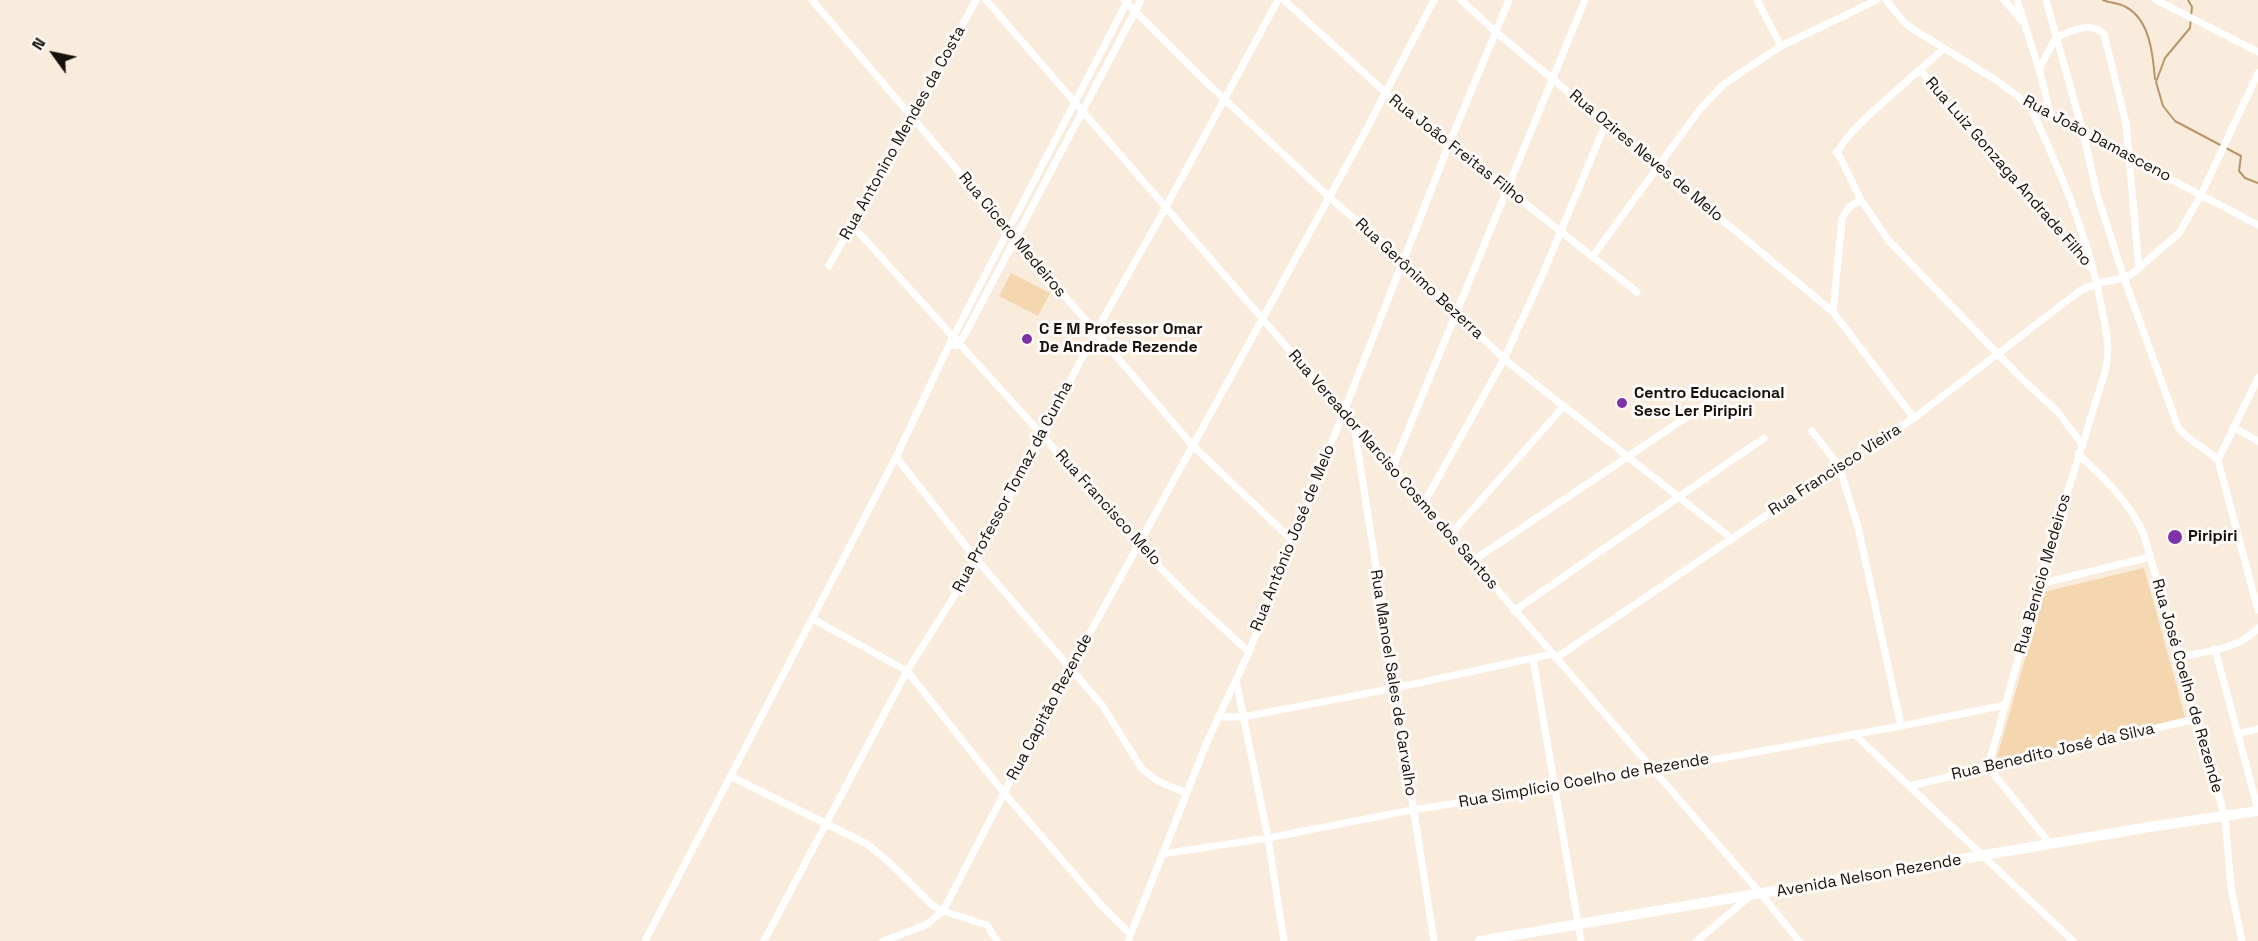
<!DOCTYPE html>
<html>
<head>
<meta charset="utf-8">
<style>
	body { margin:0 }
	#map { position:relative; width:2258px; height:941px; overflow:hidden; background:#f9ecdd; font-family:"Space Grotesk",sans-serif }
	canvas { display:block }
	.north { position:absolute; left:24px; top:24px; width:60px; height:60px; -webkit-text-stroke:4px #fefbf8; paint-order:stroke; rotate:303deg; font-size:16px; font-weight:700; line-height:24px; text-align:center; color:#16110c }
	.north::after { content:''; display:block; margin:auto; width:21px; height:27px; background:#16110c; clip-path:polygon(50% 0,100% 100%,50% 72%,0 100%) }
</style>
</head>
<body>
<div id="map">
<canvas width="2258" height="941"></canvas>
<div class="north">N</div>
</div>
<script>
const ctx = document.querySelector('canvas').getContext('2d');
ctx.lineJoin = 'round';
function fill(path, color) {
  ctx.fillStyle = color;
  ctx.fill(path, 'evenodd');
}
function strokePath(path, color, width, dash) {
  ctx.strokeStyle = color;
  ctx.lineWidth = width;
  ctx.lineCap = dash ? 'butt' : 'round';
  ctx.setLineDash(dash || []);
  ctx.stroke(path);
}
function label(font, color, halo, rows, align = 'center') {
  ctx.font = font + ' "Space Grotesk",sans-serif';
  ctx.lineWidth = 6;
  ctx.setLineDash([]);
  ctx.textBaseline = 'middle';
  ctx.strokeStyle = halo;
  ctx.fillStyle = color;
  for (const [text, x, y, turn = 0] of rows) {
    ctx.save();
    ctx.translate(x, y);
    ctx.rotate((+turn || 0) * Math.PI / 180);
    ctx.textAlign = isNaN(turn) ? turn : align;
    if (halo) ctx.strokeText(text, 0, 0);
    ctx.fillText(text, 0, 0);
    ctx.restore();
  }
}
const green = new Path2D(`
	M1011 273 1050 293 1038 316 999 296Z
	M2144 568 2186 720 1996 761 2044 592Z`);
const stream = new Path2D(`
	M2103 0C2110 3 2119 3 2126 7 2150 20 2153 55 2155 79
	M2188 0 2192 7 2190 28 2165 58 2156 82 2163 106 2175 121 2241 156 2239 171 2245 178 2258 183`);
const minor = new Path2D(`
	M812 0 1193 446 1293 541
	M986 0 1761 894 1799 941
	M1124 0 1204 80 1329 197 1403 260 1504 359 1732 539
	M1284 0 1386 93 1637 292
	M1461 0 1496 32 1833 312 1914 418
	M1757 0 1781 46
	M1886 0 1905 23 1916 31 1996 80 2030 106 2258 225
	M2004 0 2022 21
	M2017 0 2039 69 2051 116
	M2046 0 2083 132 2097 194 2124 278 2178 427C2189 442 2205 447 2218 460L2258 610
	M2156 0 2258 52
	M1943 49C1923 69 1845 130 1839 151L1836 152 1840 157 1861 200 1889 241 2022 379 2058 412 2081 443
	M2039 69 2056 37C2071 32 2090 20 2104 34L2126 123 2139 269
	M1921 71 2023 194 2093 270
	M2030 106C2060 171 2089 237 2102 309 2106 331 2111 349 2105 372L2039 584 1988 767 2051 845
	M852 225 1043 436 1138 545 1188 596 1249 652
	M1593 256 1700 109 1724 84 1781 46 1877 0
	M829 266 976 0
	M1833 312 1842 219 1849 207 1861 200
	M955 346 964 336 973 319 1141 0
	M1354 425 1434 941
	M2233 427 2258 441
	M1812 431 1839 466 1858 527 1901 726
	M2078 454C2105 479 2129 501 2144 535L2225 817 2231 888 2242 941
	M896 457 977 560 1102 705 1142 769 1158 781 1186 793
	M2218 460 2258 378
	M1392 469 1585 0
	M1423 505 1504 359 1542 276 1606 123
	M1450 535 1564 406
	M1471 562 1715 398
	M2039 584 2150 557
	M1514 611 1764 438
	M813 619 907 671 1004 793 1101 905 1130 934
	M2215 649 2258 809
	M2179 657C2204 652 2240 649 2258 628
	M1556 658 1839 466 1914 418 2081 290 2098 283 2124 278 2133 273 2179 233 2201 195 2258 73
	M1533 659 1581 941
	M1236 680 1268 838 1284 941
	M1218 717H1243L1395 688 1552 654
	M1854 734 2073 941
	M2237 734 2258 729
	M730 776 867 844 891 864 932 905 943 911 987 925 997 941
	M1910 786 2195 719
	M1162 854 1268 838 1412 810 1555 788 1901 726 2005 705
	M645 941 896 457 953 337 1128 0
	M764 941 907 671 977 560 1095 333 1166 207 1278 0
	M883 941 926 925 943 911 1040 724 1365 132 1434 0
	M1128 941 1207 742 1249 652 1450 142 1509 0
	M1697 941 1749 897`);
const primary = new Path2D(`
	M1480 941 2155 826 2258 811`);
const markers = [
	[1027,339,6,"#7e34a7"],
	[1622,403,6,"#7e34a7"],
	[2175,537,8,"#7e34a7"]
];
const streetNames = [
	["Rua Antonino Mendes da Costa",903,133,-61],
	["Rua João Damasceno",2097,139,28],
	["Rua João Freitas Filho",1457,150,38],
	["Rua Ozires Neves de Melo",1646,156,40],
	["Rua Luiz Gonzaga Andrade Filho",2008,172,49],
	["Rua Cícero Medeiros",1012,235,50],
	["Rua Gerônimo Bezerra",1419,279,43],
	["Rua Vereador Narciso Cosme dos Santos",1393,470,49],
	["Rua Francisco Vieira",1835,470,-33],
	["Rua Professor Tomaz da Cunha",1013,487,-62],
	["Rua Francisco Melo",1108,508,48],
	["Rua Antônio José de Melo",1293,538,-68],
	["Rua Benício Medeiros",2043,574,-74],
	["Rua Manoel Sales de Carvalho",1393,683,81],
	["Rua José Coelho de Rezende",2187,686,74],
	["Rua Capitão Rezende",1050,707,-62],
	["Rua Benedito José da Silva",2053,752,-13],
	["Rua Simplício Coelho de Rezende",1584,781,-10],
	["Avenida Nelson Rezende",1869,876,-10]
];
const poiNames = [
	["C E M Professor Omar",1039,330],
	["De Andrade Rezende",1039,348],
	["Centro Educacional",1634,394],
	["Sesc Ler Piripiri",1634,412],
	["Piripiri",2188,537]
];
fill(green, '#f4d6af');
strokePath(stream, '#b89669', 2);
strokePath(minor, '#fff', 7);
strokePath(primary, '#fff', 10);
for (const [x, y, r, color] of markers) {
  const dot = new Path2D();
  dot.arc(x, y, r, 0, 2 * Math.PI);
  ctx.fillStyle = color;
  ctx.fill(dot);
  strokePath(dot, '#fefbf8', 2);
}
label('16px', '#16110c', '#fefbf8', streetNames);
label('bold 16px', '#16110c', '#fefbf8', poiNames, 'left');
</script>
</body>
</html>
